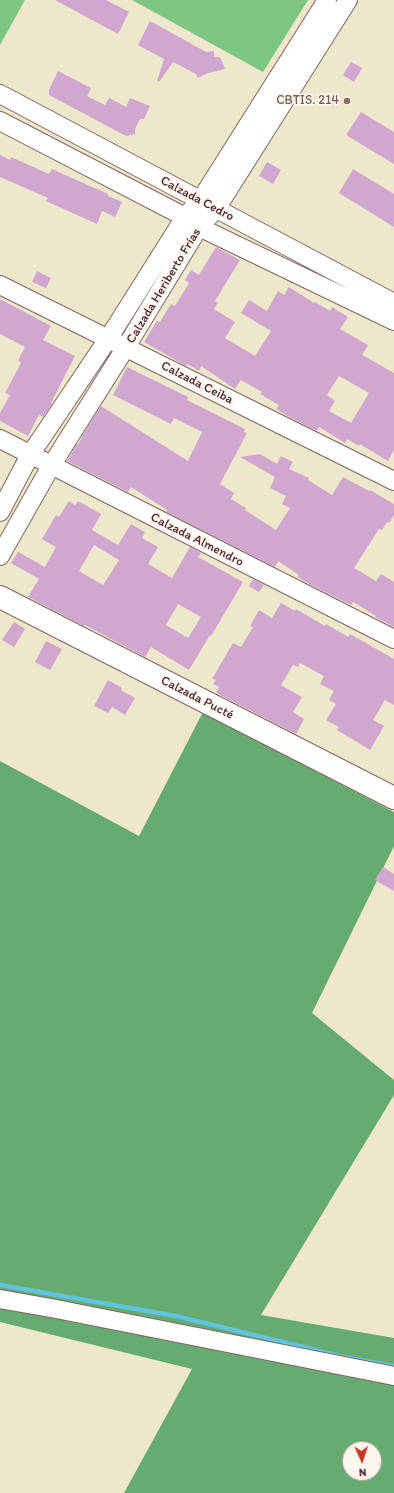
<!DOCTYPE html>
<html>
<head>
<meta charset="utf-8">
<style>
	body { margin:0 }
	#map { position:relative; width:394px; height:1493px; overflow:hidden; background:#eee7cb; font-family:Itim,sans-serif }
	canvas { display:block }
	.north { position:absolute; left:342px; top:1441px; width:40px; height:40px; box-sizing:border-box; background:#fbf7ec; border:1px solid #b4a19f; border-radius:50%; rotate:177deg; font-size:11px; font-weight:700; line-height:16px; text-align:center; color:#4a1f2b }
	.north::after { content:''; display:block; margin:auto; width:14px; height:18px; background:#c8321e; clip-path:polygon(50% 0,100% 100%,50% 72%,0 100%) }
</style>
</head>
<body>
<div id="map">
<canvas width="394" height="1493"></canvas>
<div class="north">N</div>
</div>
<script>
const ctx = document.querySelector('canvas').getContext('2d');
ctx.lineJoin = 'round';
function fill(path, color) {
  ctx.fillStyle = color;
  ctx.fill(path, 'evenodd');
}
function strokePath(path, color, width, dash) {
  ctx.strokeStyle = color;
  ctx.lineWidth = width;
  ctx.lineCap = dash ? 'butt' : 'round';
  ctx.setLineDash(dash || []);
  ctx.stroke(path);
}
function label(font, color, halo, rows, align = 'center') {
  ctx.font = font + ' Itim,sans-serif';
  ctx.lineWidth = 4;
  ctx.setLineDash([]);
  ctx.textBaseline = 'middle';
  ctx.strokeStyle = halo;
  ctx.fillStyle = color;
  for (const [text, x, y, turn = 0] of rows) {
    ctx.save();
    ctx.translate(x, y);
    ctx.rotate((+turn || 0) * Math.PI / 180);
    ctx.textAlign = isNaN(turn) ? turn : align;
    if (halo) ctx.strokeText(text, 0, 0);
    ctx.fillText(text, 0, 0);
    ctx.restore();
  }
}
const green = new Path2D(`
	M0 0H25L0 45Z
	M132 0H308L263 72Z`);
const forest = new Path2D(`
	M203 712 394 812V846L312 1013 394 1080V1095L261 1315 394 1338V1493H124L192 1369 0 1322V761L139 836ZM350 1449H374V1473H350Z`);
const stream = new Path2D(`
	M0 1285 176 1316 344 1357 394 1366`);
const building = new Path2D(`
	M55 0H106L129 12 118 34Z
	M150 21 206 52 214 51V57H220L225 69 208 73 198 78 196 74 173 62 159 82 157 81 164 59 138 45Z
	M351 62 362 68 354 82 343 75Z
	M58 71 91 88 87 96 105 105 109 98 126 107 130 98 150 106 144 119H140L135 129V134L126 136 49 95V90Z
	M361 112 394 132V164L346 135Z
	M0 155 10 160 11 157 49 174 52 169 108 194V196L122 202 115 217 102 211 97 224 46 201 48 198 0 177Z
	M267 162 281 170 273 184 259 176Z
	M353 169 394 194V227L339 193Z
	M216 247 240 260 215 301 218 303 214 309 235 322 225 338 255 356 271 331 241 313 249 300 267 311 278 291 284 295 289 287 314 303 315 302 330 311 332 307 348 317 340 329 368 345 362 355 394 373V450L388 461 360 444 359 446 347 439 345 443 319 427 317 431 291 418 276 409 279 405 260 394 262 392 241 380 235 389 201 366 199 371 187 364 186 366 144 342 157 321 160 322 171 304 175 306 189 283 185 280 191 270 199 275ZM339 376 369 393 351 423 329 411 335 401 327 395Z
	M37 271 51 278 46 288 32 282Z
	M0 299 51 326 43 340 75 356 51 403 52 404 43 417 39 415 28 436 0 421V413L10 395 5 393 21 363 18 360 25 347 0 334Z
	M127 367 188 397 187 400 245 429 244 432 247 433 220 484 234 493 231 499 246 508 245 510 276 530 290 508 282 504 286 496 270 488 275 477 240 457 260 454 277 464 281 456 293 462 289 469 309 478 308 480 332 495 343 477 369 491 370 490 394 504V515L389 523 387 522 382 530 379 529 354 568 376 581 381 574 394 582V627L375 617 376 616 353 602 351 605 309 584 298 577 299 575 278 561 275 567 166 512 167 510 131 487 128 492 67 461 77 444 78 445 84 433 101 406 188 461 202 432 174 418 171 424 113 395Z
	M69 501 75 505 78 501 101 514 92 530 118 545 131 524 145 532 142 538 158 547 148 564 172 578 190 547 201 553 198 557 243 582 211 636 210 635 189 670 151 647 145 657 85 625 84 626 28 597 39 579 11 563 18 552 45 567 56 547 42 539 56 515 59 517ZM94 545 119 560 103 585 79 571ZM178 604 201 617 188 638 166 625Z
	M253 579 264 585 259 592 249 586Z
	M281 603 295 611 296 609 325 626 326 624 348 637 350 634 394 659V705L385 700 373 720 384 726 370 750 337 730 339 727 326 720 336 704 329 700 334 691 320 684 324 676 300 663 298 667 293 665 281 685 302 697 293 712 304 719 296 734 216 693 219 687 213 684 216 680 212 679 233 643 241 647 253 627 250 626 259 610 272 618Z
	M14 622 25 629 14 647 2 640Z
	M46 641 62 649 50 670 35 662Z
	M108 680 122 688 121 690 135 698 125 715 112 707 108 713 94 706Z
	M383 867 394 874V891L375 880Z`);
const street = new Path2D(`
	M0 94 394 303
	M0 121 185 217 199 227 394 321
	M0 285 394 481
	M0 439 394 639
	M0 512 30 455 108 339 185 217 200 201 327 0
	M0 556 51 466 126 347 199 227 216 209 348 0
	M0 1299 51 1308 394 1376`);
const secondary = new Path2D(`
	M0 597 394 798`);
const markers = [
	[347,101,4,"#8d6e63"]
];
const educationNames = [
	["CBTIS. 214",339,101]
];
const streetNames = [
	["Calzada Cedro",197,199,28],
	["Calzada Heriberto Frías",164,286,-59],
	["Calzada Ceiba",197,383,27],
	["Calzada Almendro",197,540,27],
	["Calzada Pucté",197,698,27]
];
fill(green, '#7ec783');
fill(forest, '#66ac71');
strokePath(stream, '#62c2e0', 4.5);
fill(building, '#d0a8cf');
strokePath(street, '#836563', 20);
strokePath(secondary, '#836563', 24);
strokePath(street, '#fff', 18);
strokePath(secondary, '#fff', 22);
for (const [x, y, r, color] of markers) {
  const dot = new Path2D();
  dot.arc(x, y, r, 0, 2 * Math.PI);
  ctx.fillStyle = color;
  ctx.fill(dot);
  strokePath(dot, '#fbf7ec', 1.5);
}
label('13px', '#785e54', '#fbf7ec', educationNames, 'right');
label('13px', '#4a1f2b', '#fbf7ec', streetNames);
</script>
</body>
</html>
